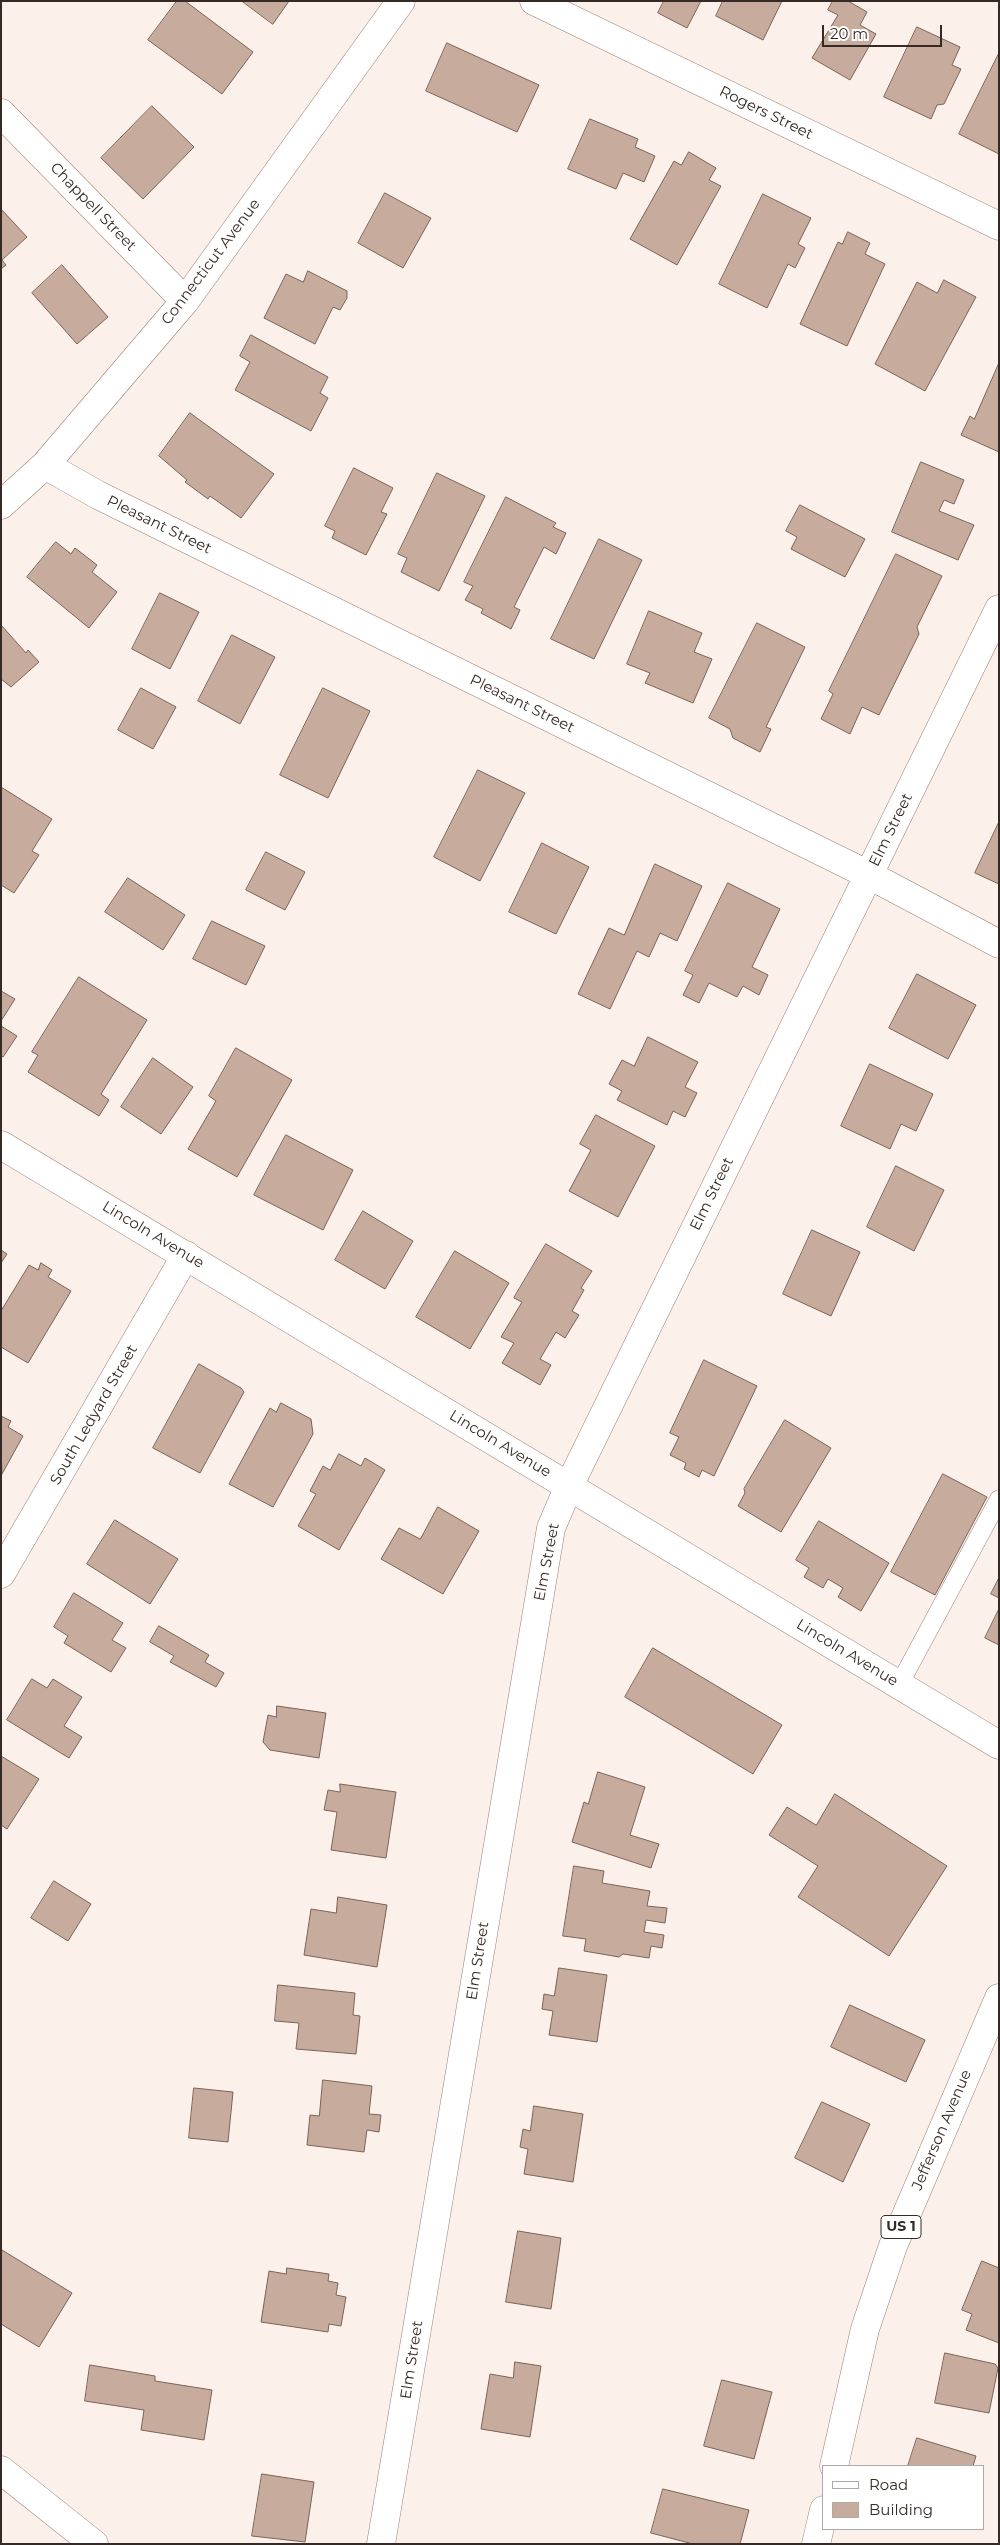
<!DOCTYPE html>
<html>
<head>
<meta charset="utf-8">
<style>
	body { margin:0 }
	#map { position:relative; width:1000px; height:2545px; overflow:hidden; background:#fcf0ea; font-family:Montserrat,sans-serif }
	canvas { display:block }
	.frame { position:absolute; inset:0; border:2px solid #352a25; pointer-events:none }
	.legend { position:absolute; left:822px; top:2465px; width:162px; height:65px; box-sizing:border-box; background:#fff; border:1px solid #aeaaa8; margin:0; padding:6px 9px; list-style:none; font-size:15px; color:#352a25 }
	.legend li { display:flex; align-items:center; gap:10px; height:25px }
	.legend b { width:25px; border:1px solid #aeaaa8 }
	.scale { position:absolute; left:822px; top:25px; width:120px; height:22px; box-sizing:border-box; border:2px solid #352a25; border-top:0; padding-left:6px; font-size:15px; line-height:18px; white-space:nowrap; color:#352a25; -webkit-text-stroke:4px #fff; paint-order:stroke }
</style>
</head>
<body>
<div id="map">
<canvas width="1000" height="2545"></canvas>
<div class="frame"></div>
<ul class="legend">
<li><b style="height:6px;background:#fff"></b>Road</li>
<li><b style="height:14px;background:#c7ac9e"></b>Building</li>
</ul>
<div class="scale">20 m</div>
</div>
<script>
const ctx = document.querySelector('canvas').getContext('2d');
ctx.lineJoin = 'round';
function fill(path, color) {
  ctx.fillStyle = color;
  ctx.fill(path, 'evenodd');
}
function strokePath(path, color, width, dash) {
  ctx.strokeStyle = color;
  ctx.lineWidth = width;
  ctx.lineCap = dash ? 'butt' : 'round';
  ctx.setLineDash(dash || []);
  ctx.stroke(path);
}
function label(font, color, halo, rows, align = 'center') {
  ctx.font = font + ' Montserrat,sans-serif';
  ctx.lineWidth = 4;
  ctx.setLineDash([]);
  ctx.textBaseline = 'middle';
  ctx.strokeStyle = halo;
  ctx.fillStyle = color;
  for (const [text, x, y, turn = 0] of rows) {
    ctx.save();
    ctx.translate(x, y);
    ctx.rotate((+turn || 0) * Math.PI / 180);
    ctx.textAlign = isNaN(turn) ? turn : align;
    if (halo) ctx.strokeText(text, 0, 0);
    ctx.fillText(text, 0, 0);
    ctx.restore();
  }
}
const building = new Path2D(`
	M177 1H185L253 52 222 94 148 40Z
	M242 1H289L273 24Z
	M664 1H701L687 28 658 13Z
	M723 1H782L763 40 716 16Z
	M833 1H848L867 12 860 25 876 34 850 80 812 58 838 15 828 10Z
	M917 27 960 47 952 65 961 69 944 104 937 105 931 119 884 97Z
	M447 43 539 85 517 132 426 91Z
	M999 53V154L959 134Z
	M152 106 194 147 143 199 101 158Z
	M590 119 638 139 635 147 655 156 644 182 623 173 616 189 568 169Z
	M689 152 716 168 709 180 721 186 677 265 630 239 674 161 681 165Z
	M385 193 431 218 403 268 358 243Z
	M763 194 811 218 798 244 805 248 795 268 788 264 767 308 719 284Z
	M1 209 27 237 2 260 6 265 1 269Z
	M848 232 870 243 865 254 885 264 847 346 800 324 838 242 842 244Z
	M62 265 108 317 77 344 32 293Z
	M308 271 347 291V298L340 310 333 307 315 344 264 318 286 274 303 282Z
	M944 280 976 297 925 391 875 364 917 282 937 293Z
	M251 335 328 377 320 393 328 398 311 431 235 390 250 362 240 356Z
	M999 363V452L961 435 970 416 974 419Z
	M190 413 274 474 241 518 210 496 208 499 185 482 187 480 159 456Z
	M921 462 964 480 954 504 944 500 939 511 974 525 958 560 892 532Z
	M354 468 393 488 381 512 387 514 366 555 332 538 335 531 325 526Z
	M437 473 485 496 439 591 401 572 407 558 398 554Z
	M506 497 556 523 553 527 566 533 556 554 544 547 514 607 520 610 511 629 481 613 483 609 465 600 473 586 464 582Z
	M800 505 865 539 845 577 791 549 797 537 786 531Z
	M599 539 642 560 594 659 551 639Z
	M56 542 71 554 75 548 97 565 92 572 117 592 89 628 27 577Z
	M896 554 942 576 917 627 919 634 879 715 862 707 850 734 821 719 833 694 829 691Z
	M160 593 199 612 170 669 132 649Z
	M649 611 702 633 694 652 712 659 693 703 645 683 650 673 627 664Z
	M757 623 805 647 766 727 771 729 760 752 733 738 730 729 709 718Z
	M1 625 26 653 28 650 39 662 11 687 1 679Z
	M232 635 275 657 240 724 198 701Z
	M141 688 176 707 153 749 118 730Z
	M323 688 370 711 328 798 280 775Z
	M478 770 525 793 480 881 434 857Z
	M1 787 52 819 32 851 39 855 14 893 1 885Z
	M999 822V884L975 873Z
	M542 843 589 867 556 934 509 912Z
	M266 852 305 872 285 910 246 890Z
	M655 864 702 886 677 941 660 933 649 957 637 951 610 1009 578 994 609 928 624 935Z
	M128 878 185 915 163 950 105 912Z
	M728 883 780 909 752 967 768 975 759 995 743 986 737 997 709 983 699 1003 683 995 693 975 685 971Z
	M212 921 265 946 246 985 193 959Z
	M917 974 976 1005 948 1059 889 1028Z
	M79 977 147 1020 101 1094 109 1100 99 1116 28 1072 38 1055 32 1052Z
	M1 991 15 999 1 1021Z
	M1 1026 17 1036 3 1057 1 1056Z
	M648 1037 698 1062 685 1087 697 1093 685 1117 673 1111 667 1125 617 1100 622 1091 609 1084 622 1060 634 1066Z
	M236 1048 292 1080 237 1177 188 1149 216 1101 209 1096Z
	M153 1058 193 1087 161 1134 121 1107Z
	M870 1064 933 1094 916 1131 901 1124 890 1149 841 1126Z
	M596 1115 655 1146 618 1217 569 1191 591 1150 580 1144Z
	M286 1135 353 1170 323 1230 254 1195Z
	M896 1166 944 1190 914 1251 867 1227Z
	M363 1211 413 1241 385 1289 335 1260Z
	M812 1230 860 1252 831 1316 783 1294Z
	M546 1244 592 1271 581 1288 584 1290 572 1311 579 1315 565 1338 556 1332 540 1359 551 1365 540 1385 502 1363 514 1343 501 1337 522 1302 514 1298Z
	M1 1250 7 1254 1 1263Z
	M455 1251 509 1283 470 1349 416 1317Z
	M41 1263 52 1270 48 1277 71 1291 28 1363 1 1347V1311L29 1265 38 1270Z
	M704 1360 757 1386 714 1476 702 1470 699 1477 684 1469 686 1463 670 1455 679 1437 670 1433Z
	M199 1364 241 1388 244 1392 200 1473 153 1448Z
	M281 1403 311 1419 313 1434 273 1507 229 1484 270 1408 276 1412Z
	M1 1416 11 1421 8 1427 23 1436 2 1474Z
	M785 1420 831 1448 781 1532 738 1506 745 1493 744 1489Z
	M339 1454 361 1466 365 1458 385 1470 339 1550 298 1526 316 1494 310 1491 323 1466 330 1470Z
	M943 1474 987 1497 935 1595 891 1572Z
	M438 1507 479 1531 443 1594 381 1559 399 1528 420 1539Z
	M115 1520 178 1559 150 1604 87 1564Z
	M819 1521 889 1563 861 1611 838 1597 843 1588 828 1579 823 1588 804 1577 809 1568 796 1560Z
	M999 1578V1598L991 1594Z
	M74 1593 123 1623 112 1640 126 1648 111 1672 64 1643 68 1636 54 1627Z
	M999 1609V1645L985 1638Z
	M159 1626 209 1655 205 1662 224 1673 216 1687 170 1662 174 1656 150 1642Z
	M653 1648 782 1725 753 1774 625 1697Z
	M32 1679 47 1688 53 1679 82 1697 64 1726 82 1737 69 1758 7 1720Z
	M277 1706 326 1713 319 1758 270 1750 263 1742 268 1715 276 1717Z
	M1 1756 39 1779 7 1829 1 1825Z
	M598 1772 645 1787 630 1835 659 1844 651 1868 572 1842 584 1802 588 1804Z
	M340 1784 396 1792 386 1858 331 1850 337 1812 324 1810 328 1790 340 1792Z
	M835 1794 947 1866 889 1956 798 1897 818 1866 769 1835 787 1807 816 1825Z
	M574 1866 604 1871 602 1883 650 1891 647 1906 667 1908 665 1923 646 1920 644 1932 664 1935 662 1948 651 1946 649 1958 623 1954 619 1957 584 1951 586 1939 563 1936Z
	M54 1881 91 1904 68 1941 31 1918Z
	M338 1897 387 1905 377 1967 304 1955 311 1909 336 1913Z
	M559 1968 607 1975 597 2042 549 2035 553 2011 542 2009 544 1994 554 1996Z
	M278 1985 355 1993 353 2015 360 2016 356 2054 296 2049 299 2023 275 2021Z
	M850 2005 925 2040 906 2082 831 2047Z
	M323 2080 372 2086 369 2114 381 2115 379 2132 367 2130 364 2152 307 2145 310 2115 319 2116Z
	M194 2088 233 2092 228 2142 189 2138Z
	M822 2102 870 2124 843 2182 795 2158Z
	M534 2106 583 2114 573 2182 524 2174 528 2149 520 2147 523 2129 530 2131Z
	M518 2231 561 2238 551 2309 506 2302Z
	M2 2250 72 2293 39 2347 1 2324Z
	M982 2261 999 2268V2343L966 2330 972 2314 962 2310Z
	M287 2268 329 2274 328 2281 338 2283 336 2295 346 2297 341 2326 329 2324 328 2332 261 2322 269 2271 286 2274Z
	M945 2353 995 2364 998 2368 989 2413 935 2403Z
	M515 2362 541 2366 530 2437 481 2429 490 2374 513 2378Z
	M90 2365 155 2376V2381L212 2390 204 2440 141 2430 144 2410 85 2401Z
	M722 2380 772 2392 754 2459 704 2446Z
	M917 2438 976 2456 973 2466H908Z
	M262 2474 314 2482 305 2542 252 2536Z
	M663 2489 749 2510 740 2544H693L651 2533Z`);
const lane = new Path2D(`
	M899 1685 999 1499`);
const street = new Path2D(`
	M534 1 999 226
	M1 113 185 301
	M45 465 98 495 869 875 999 944
	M1 505 45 465 185 301 401 1
	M1 1145 999 1745
	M1 1574 186 1255
	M1 2470 94 2544
	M381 2544 551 1528 569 1486 999 609`);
const primary = new Path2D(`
	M834 2466 865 2329 893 2246 999 1998
	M816 2544 824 2510`);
const shields = [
	[901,2227,40]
];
const shieldNames = [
	["US 1",901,2227]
];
const streetNames = [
	["Rogers Street",766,113,26],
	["Chappell Street",93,207,46],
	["Connecticut Avenue",211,262,-53],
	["Pleasant Street",159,525,26],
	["Pleasant Street",522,704,26],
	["Elm Street",891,830,-64],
	["Elm Street",712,1194,-64],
	["Lincoln Avenue",153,1235,31],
	["South Ledyard Street",94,1415,-60],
	["Lincoln Avenue",500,1444,31],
	["Elm Street",547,1562,-79],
	["Lincoln Avenue",847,1653,31],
	["Elm Street",478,1961,-81],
	["Jefferson Avenue",942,2130,-67],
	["Elm Street",412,2360,-81]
];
fill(building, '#c7ac9e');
strokePath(building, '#7b6356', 1);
strokePath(lane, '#9c8275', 19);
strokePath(street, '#9c8275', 29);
strokePath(primary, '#9c8275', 29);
strokePath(lane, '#fff', 18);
strokePath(street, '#fff', 28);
strokePath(primary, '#fff', 28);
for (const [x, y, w] of shields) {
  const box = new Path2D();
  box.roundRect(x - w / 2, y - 11.5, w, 23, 4);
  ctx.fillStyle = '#fff';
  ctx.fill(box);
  strokePath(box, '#352a25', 1);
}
label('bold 14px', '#352a25', null, shieldNames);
label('15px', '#352a25', '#fff', streetNames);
</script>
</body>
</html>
